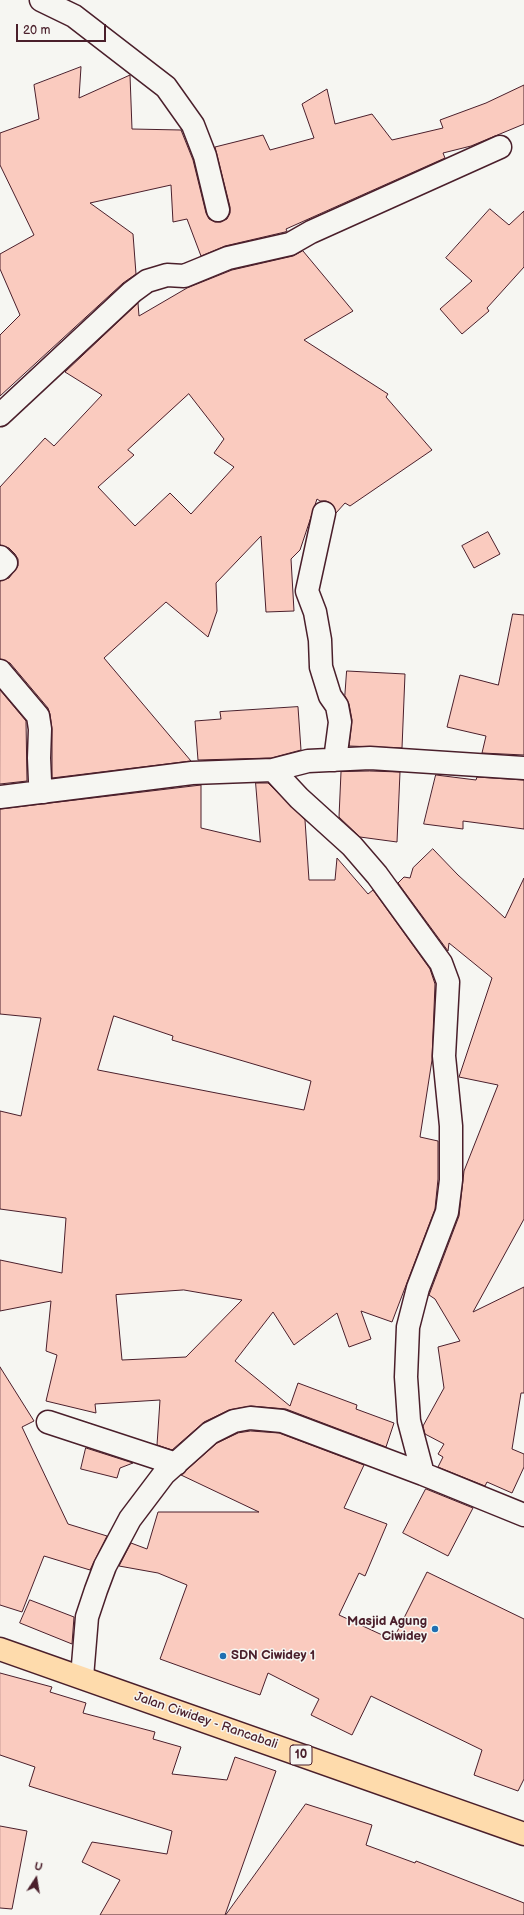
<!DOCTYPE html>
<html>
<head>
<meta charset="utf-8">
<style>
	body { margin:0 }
	#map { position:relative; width:524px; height:1915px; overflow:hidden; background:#f6f6f2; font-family:"Balsamiq Sans",sans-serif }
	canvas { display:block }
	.north { position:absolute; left:16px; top:1859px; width:40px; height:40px; -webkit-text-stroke:3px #f6f6f2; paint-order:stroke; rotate:12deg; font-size:11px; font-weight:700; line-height:16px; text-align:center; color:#4a1f2b }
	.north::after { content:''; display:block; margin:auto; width:14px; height:18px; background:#4a1f2b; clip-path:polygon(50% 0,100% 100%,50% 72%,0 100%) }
	.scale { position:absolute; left:16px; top:24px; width:90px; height:18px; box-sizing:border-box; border:2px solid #4a1f2b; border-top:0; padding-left:5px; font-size:12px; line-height:14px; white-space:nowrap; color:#4a1f2b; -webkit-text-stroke:3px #f6f6f2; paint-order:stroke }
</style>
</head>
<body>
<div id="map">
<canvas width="524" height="1915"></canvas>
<div class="north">U</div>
<div class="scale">20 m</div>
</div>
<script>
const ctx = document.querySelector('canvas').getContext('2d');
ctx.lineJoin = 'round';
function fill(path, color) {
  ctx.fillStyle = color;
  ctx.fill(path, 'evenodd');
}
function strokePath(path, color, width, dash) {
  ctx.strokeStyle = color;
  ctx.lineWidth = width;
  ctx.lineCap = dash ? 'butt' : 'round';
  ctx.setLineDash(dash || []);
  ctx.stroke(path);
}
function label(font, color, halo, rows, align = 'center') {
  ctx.font = font + ' "Balsamiq Sans",sans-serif';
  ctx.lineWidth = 3;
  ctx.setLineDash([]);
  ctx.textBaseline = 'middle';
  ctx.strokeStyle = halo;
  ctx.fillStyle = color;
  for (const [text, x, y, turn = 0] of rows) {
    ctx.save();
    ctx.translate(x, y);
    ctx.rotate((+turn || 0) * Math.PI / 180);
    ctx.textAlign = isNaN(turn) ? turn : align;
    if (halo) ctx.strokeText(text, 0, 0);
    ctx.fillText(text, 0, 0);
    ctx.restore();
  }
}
const building = new Path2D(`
	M81 67 79 98 130 75 132 129 181 130 193 160 206 213 209 219 215 222H221L227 219 230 213V207L215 147 263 135 270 150 314 138 302 104 327 89 335 124 372 114 392 140 443 128 440 120 486 103 524 85V124L471 146 443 153 445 158 286 229 287 231 285 232 225 246 201 256 187 219 173 222 171 185 90 203 133 234 136 274 123 283 0 396V335L20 315 0 269V254L34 235 0 165V133L39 119 34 85Z
	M490 209 509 225 524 211V267L487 308 489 311 462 334 440 309 472 281 446 258Z
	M303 251 353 311 304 340 388 394 386 397 432 450 350 506 345 503 336 513 332 504 326 501H320L317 499 300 550 291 559 294 611 266 612 261 536 216 583 217 611 208 637 166 602 104 658 191 761 52 778V729L50 714 48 708 10 663 0 659V581L9 578 18 566V559L15 554 9 548 0 545V487L45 438 54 446 102 395 65 372 138 303 139 316 187 288 232 270 293 256ZM189 394 224 439 214 453 234 467 191 514 170 493 135 526 98 487 134 455 128 450Z
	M488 532 500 554 474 568 462 546Z
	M513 614 524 615V755L482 753 486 736 447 727 460 675 498 685Z
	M347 671 405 674 402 748 349 746 352 720 349 704 345 696Z
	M0 690 26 721 27 781 0 784Z
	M298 707 301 750 271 758 198 760 195 721 221 719 220 712Z
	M370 771 400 772 397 842 360 837 339 817 341 772Z
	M436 775 476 780 477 777 524 780V829L463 821V829L424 824Z
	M256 783H268L305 820 309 880H335L337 858 368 894 373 890 430 969 435 984 432 1060 420 1137 438 1141V1179L435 1209 392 1322 361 1311 371 1339 349 1347 337 1313 294 1345 273 1312 235 1361 290 1406 298 1383 357 1405 356 1409 394 1423 386 1447 286 1409 251 1406 229 1410 204 1422 172 1450 157 1445 160 1400 95 1404 96 1413 46 1401 57 1355 46 1351 51 1301 0 1311V1260L62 1273 66 1218 0 1209V1111L21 1116 41 1018 0 1014V809L201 785V828L260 842ZM114 1016 173 1036 172 1040 311 1081 304 1110 98 1070ZM184 1290 242 1300 186 1357 122 1360 116 1295Z
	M433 849 458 875 505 918 524 878V1219L473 1312 524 1287V1393H521L512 1449 524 1454V1467L512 1493 487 1482 485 1486 438 1467 443 1457 438 1454 444 1444 425 1434 423 1426 444 1388 438 1347 460 1341 435 1299 429 1295 459 1216 464 1171 498 1085 459 1077 492 978 449 943 448 951 398 883 404 877 410 878 413 868Z
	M0 1367 34 1421 22 1427 68 1524 107 1536 90 1570 44 1556 22 1612 0 1605Z
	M251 1431 279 1433 364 1465 344 1508 387 1524 365 1576 359 1573 339 1615 393 1640 427 1572 524 1619V1779L518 1791 474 1775 482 1750 371 1696 352 1735 311 1715 319 1699 268 1673 260 1695 160 1659 187 1585 158 1573 119 1566 131 1543 147 1549 158 1512H259L181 1475 217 1443 238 1433Z
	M86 1448 133 1463 120 1468 117 1478 81 1469Z
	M426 1489 473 1508 448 1556 403 1533Z
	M30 1600 74 1617 72 1644 20 1623Z
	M0 1673 52 1687 50 1692 86 1703 83 1713 155 1732 153 1739 181 1747 172 1774 227 1780 235 1757 276 1771 225 1915H100L120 1880 82 1862 92 1842 167 1854 172 1831 29 1786 35 1767 0 1755Z
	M306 1804 372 1825 366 1845 415 1863 416 1861 524 1903V1915H226Z
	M0 1826 27 1831 12 1909 0 1908Z`);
const street = new Path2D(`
	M41 0 74 16 166 87 193 125 205 156 218 210
	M0 415 132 292 147 281 167 275 184 276 228 258 290 244 311 232 500 147
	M324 513 307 591 315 612 320 640 321 667 330 696 337 706 340 722 335 760
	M0 557 6 563 0 569
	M0 671 38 716 40 729 39 758 40 781 44 792
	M273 770 299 798 352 846 377 875 441 963 448 982 444 1056 451 1126V1180L447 1212 418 1288 408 1327 406 1377 409 1421 423 1474
	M0 797 192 773 273 770 308 761 370 758 524 768
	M48 1422 176 1464
	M82 1677 87 1617 96 1590 105 1566 130 1519 164 1474 210 1433 234 1421 250 1418 282 1421 423 1474 524 1515`);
const highway = new Path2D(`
	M0 1649 524 1834`);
const markers = [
	[435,1629,4,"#1f6fb2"],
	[223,1656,4,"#1f6fb2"]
];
const shields = [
	[301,1755,22]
];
const shieldNames = [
	["10",301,1755]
];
const poiNames = [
	["Masjid Agung",427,1622],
	["Ciwidey",427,1637],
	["SDN Ciwidey 1",231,1656,"left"]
];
const streetNames = [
	["Jalan Ciwidey - Rancabali",206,1721,19]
];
fill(building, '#facbbf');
strokePath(building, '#4a1f2b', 1);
strokePath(street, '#4a1f2b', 25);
strokePath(highway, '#4a1f2b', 25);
strokePath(street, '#f6f6f2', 22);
strokePath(highway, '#fedbac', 22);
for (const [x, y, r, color] of markers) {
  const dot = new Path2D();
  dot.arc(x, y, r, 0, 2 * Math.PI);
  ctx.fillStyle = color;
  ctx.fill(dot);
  strokePath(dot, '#f6f6f2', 1.5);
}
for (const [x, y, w] of shields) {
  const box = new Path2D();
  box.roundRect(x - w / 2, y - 10, w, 20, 3);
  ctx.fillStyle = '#f6f6f2';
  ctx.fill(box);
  strokePath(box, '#4a1f2b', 1);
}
label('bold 12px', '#4a1f2b', null, shieldNames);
label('bold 13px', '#4a1f2b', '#f6f6f2', poiNames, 'right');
label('13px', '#4a1f2b', '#f6f6f2', streetNames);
</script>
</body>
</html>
